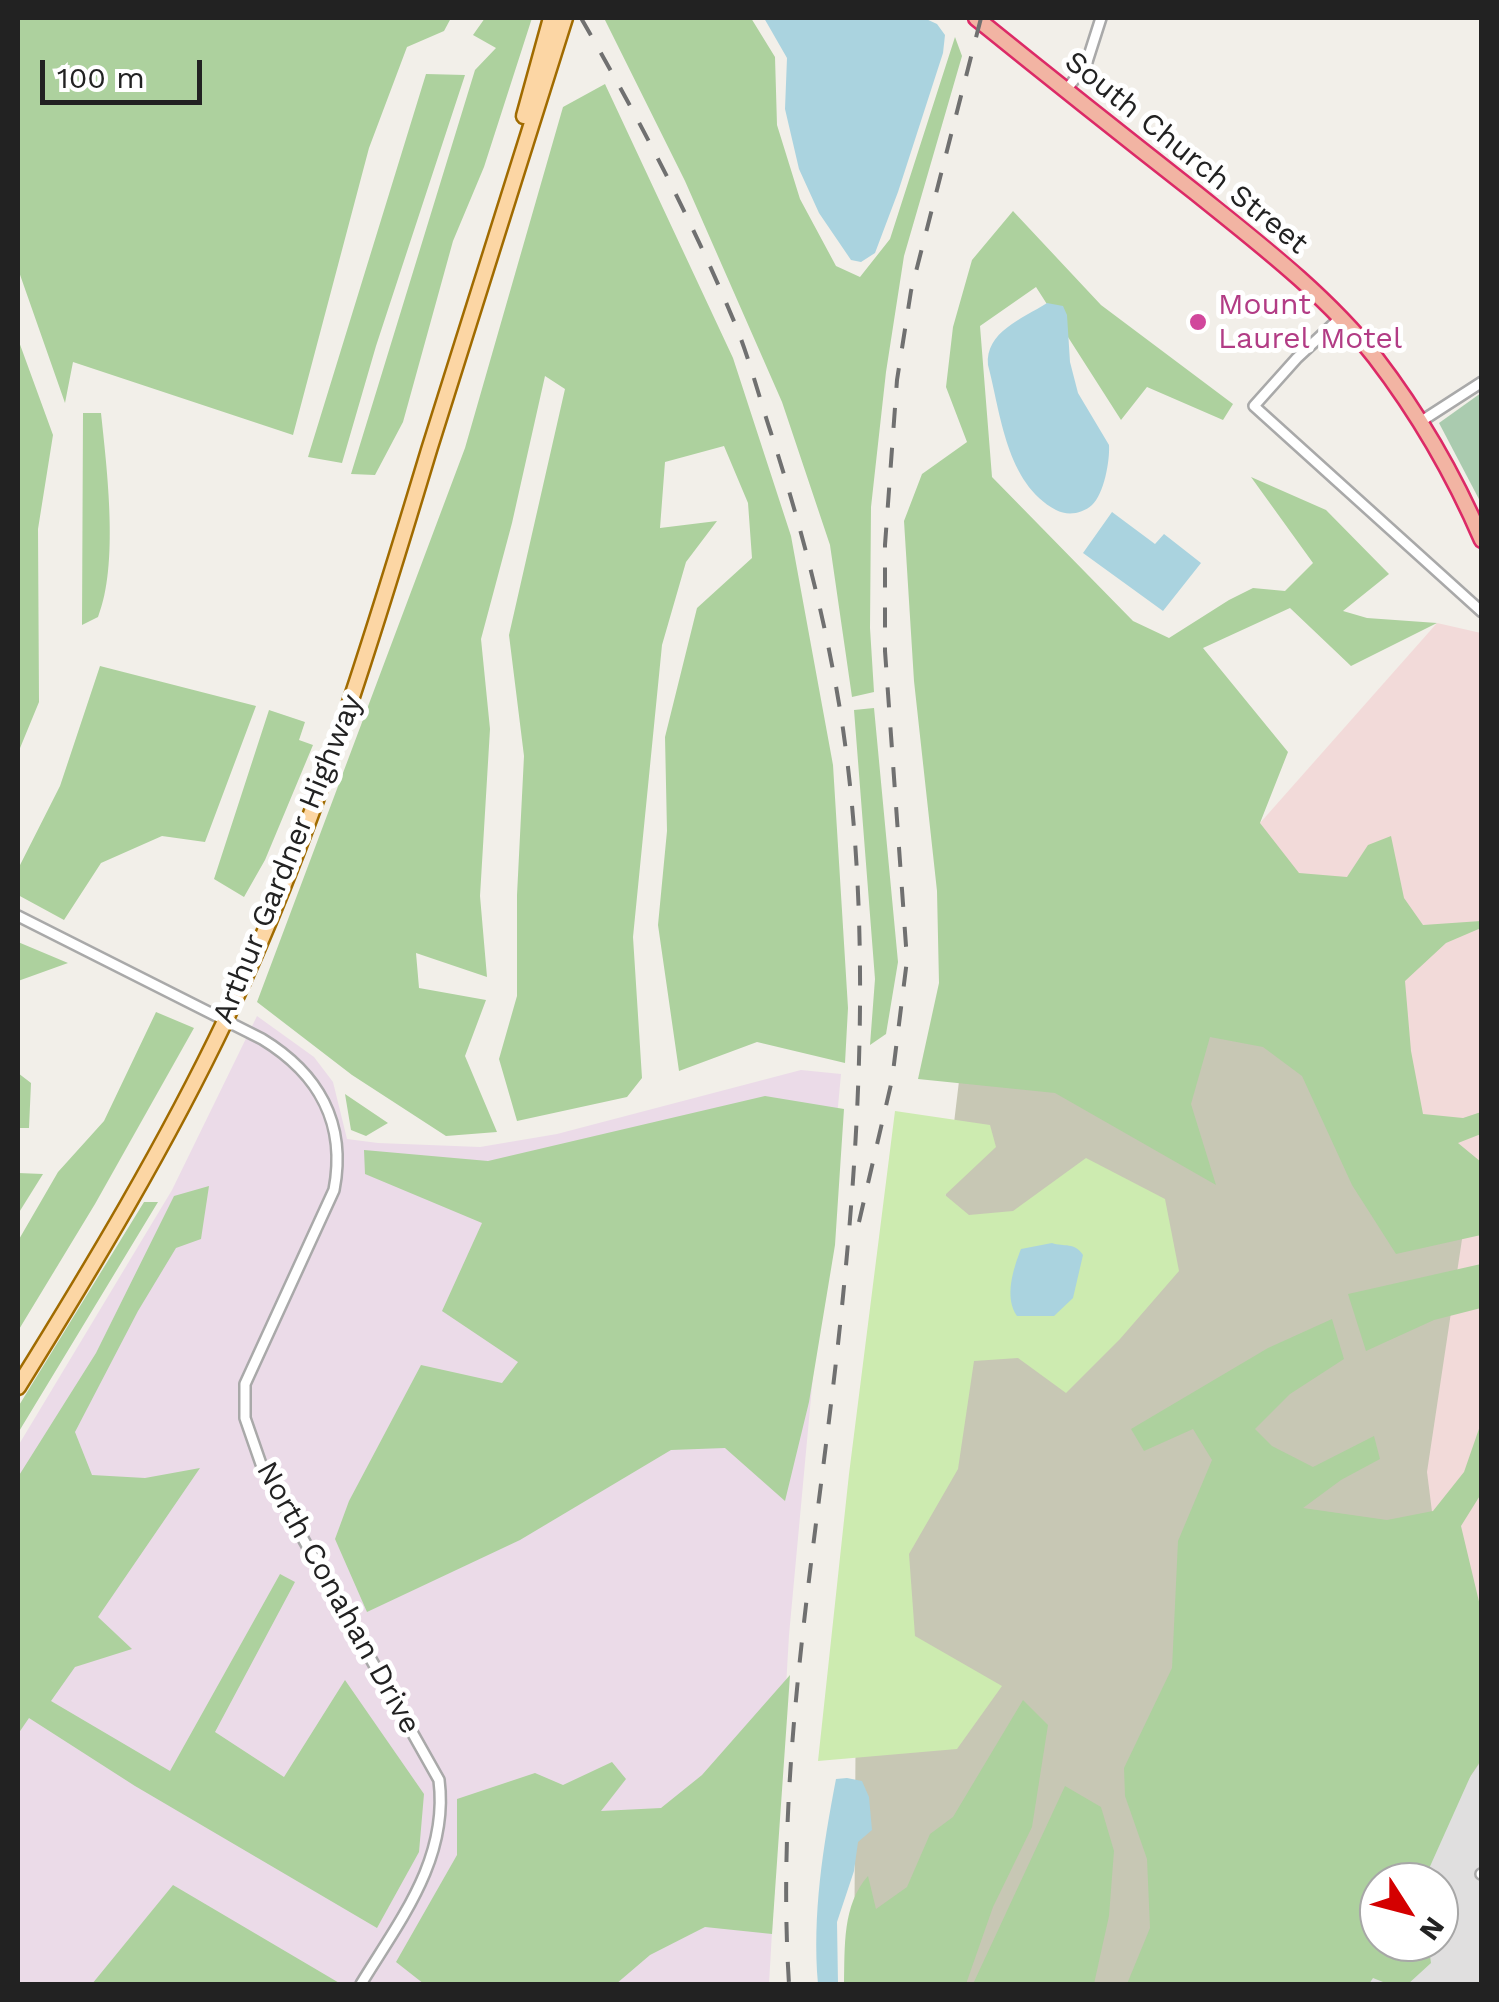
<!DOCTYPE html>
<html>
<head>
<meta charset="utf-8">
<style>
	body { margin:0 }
	#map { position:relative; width:1499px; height:2002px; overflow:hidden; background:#f2efe9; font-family:"Work Sans",sans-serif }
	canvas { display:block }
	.frame { position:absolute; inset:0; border:20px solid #222; pointer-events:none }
	.north { position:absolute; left:1359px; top:1862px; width:100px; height:100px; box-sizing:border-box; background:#fff; border:2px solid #a7a7a7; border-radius:50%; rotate:126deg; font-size:28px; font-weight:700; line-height:40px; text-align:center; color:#222 }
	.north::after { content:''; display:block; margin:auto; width:35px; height:45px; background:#d40000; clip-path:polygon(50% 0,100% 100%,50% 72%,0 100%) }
	.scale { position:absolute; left:40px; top:60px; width:162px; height:45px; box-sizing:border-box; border:5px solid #222; border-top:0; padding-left:12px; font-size:30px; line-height:35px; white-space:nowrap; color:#222; -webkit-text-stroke:8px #fff; paint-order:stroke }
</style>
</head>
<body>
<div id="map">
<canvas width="1499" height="2002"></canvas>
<div class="frame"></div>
<div class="north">N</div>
<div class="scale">100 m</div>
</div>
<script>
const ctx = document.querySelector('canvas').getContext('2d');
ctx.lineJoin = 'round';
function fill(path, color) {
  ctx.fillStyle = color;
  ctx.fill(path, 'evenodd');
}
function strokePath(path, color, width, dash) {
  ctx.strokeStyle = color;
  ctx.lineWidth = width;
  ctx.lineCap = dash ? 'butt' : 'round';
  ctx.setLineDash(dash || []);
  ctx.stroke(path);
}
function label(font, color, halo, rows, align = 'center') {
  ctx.font = font + ' "Work Sans",sans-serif';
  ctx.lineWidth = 10;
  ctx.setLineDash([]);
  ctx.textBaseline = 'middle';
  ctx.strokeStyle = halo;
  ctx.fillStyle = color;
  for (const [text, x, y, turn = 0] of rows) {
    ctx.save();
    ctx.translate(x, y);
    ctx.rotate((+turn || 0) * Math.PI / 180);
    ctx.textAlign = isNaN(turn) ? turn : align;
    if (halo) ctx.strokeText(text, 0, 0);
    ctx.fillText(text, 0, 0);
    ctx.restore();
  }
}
const residential = new Path2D(`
	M1481 1762V1984H1272L1479 1764ZM1379 1882H1439V1942H1379Z`);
const commercial = new Path2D(`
	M1437 623 1481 633 1482 1762 1479 1764 1260 823Z`);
const industrial = new Path2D(`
	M257 1016 314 1057 333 1082 347 1139 378 1143 480 1147 557 1134 801 1070 841 1074 789 1635 769 1984H18V1446L172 1190Z`);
const construction = new Path2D(`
	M973 964 1291 1045 1467 1206 1427 1472 1454 1686 1479 1764 1397 1882H1379L1328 1984H854L856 1673 924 1374Z`);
const grass = new Path2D(`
	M895 1111 990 1125 996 1147 945 1195 969 1215 1013 1211 1086 1158 1165 1199 1179 1271 1120 1339 1066 1393 1018 1358 974 1361 958 1469 909 1554 915 1636 1002 1686 957 1749 818 1761 849 1474Z`);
const forest = new Path2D(`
	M18 18H451L444 31 407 47 369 148 293 435 73 362 65 403 18 269Z
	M485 18H532L484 167 453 241 403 422 375 475 351 474 475 70 496 48 473 35Z
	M604 18H751L775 57 777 125 800 199 836 266 860 277 890 239 955 37 962 56 904 256 886 372 871 507 870 628 874 692 852 697 830 545 782 402 685 181Z
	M426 74 465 75 376 346 342 463 308 457Z
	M605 84 733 358 791 536 833 765 848 1008 845 1063 757 1042 679 1071 658 925 667 831 665 737 697 608 752 558 748 503 724 446 665 462 660 528 717 521 686 562 662 645 633 937 642 1078 627 1097 517 1121 499 1059 517 996V895L524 756 509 635 565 389 545 376 512 523 481 639 490 729 480 896 487 977 416 953 419 988 486 1000 465 1056 497 1132 446 1136 352 1075 257 1002 465 448 563 107Z
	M1013 211 1101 305 1233 404 1223 420 1147 387 1121 420 1036 287 980 326 992 477 1133 621 1169 638 1229 600 1253 588 1285 591 1313 563 1251 477 1326 510 1389 574 1343 611 1367 618 1437 623 1351 666 1290 608 1203 648 1288 752 1260 823 1299 873 1347 877 1368 845 1391 836 1404 898 1423 925 1481 921V928L1446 943 1405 981 1411 1051 1423 1114 1463 1118 1481 1112V1134L1458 1143 1481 1162V1235L1396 1254 1352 1185 1302 1076 1263 1047 1210 1037 1191 1104 1216 1185 1055 1093 918 1079 939 983 937 891 914 681 904 521 922 474 967 442 946 387 953 327 972 260Z
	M18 339 53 435 38 529 39 702 18 753Z
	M83 413H101C107 470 119 565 98 617L82 625Z
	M100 666 256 706 205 842 162 836 101 863 64 920 18 895V869L60 786Z
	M874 708 898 962 886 1034 870 1045 875 979 854 710Z
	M269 710 305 722 299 740 313 745 265 860 244 897 214 879Z
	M18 942 68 963 18 981Z
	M156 1012 194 1028 95 1204 18 1331V1241L58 1172 104 1121Z
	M18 1073 31 1083 29 1128H18Z
	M345 1094 388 1123 366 1136 351 1130Z
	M765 1096 844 1109 835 1245 809 1402 785 1501 725 1448 671 1450 520 1540 367 1612 335 1539 349 1501 421 1365 502 1383 518 1362 442 1311 482 1223 365 1174 364 1150 488 1161Z
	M18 1173 43 1174 18 1214Z
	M209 1186 201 1239 176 1248 138 1311 75 1432 92 1475 145 1478 200 1468 98 1617 132 1649 75 1667 51 1701 170 1771 280 1574 295 1582 215 1732 284 1777 345 1680 424 1794 419 1852 377 1928 135 1786 29 1718 18 1734V1477L96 1353 174 1196Z
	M144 1202H158L18 1433V1407Z
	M1481 1264V1308L1434 1320 1366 1351 1348 1294Z
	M1332 1319 1344 1359 1290 1394 1255 1429 1272 1446 1313 1467 1374 1436 1380 1459 1341 1480 1303 1508 1387 1520 1433 1511 1464 1472 1481 1423V1494L1461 1526 1481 1610V1760L1471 1775 1423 1882H1379V1942H1428L1431 1963 1408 1984H1388L1373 1978 1369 1984H1127L1150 1928 1147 1859 1125 1796 1124 1768 1172 1668 1178 1541 1212 1460 1193 1429 1144 1451 1131 1429 1268 1348Z
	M790 1675 772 1934 705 1927 650 1955 616 1984H424L396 1962 457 1855V1799L535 1773 563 1785 612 1762 626 1779 601 1811 661 1808 702 1775Z
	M1023 1700 1048 1725 1032 1827 993 1907 966 1984H844C845 1947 842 1905 868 1876L876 1909 907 1887 930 1834 953 1817Z
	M1065 1786 1101 1807 1114 1851 1109 1916 1094 1984H973Z
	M173 1885 341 1984H92Z`);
const cemetery = new Path2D(`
	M1481 393V503L1439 423Z`);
const water = new Path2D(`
	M764 18H924L937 24 945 35 943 53 898 192 875 253 861 262 851 260 819 213 799 169 785 109 787 58Z
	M1047 303 1063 306 1067 315 1070 362 1078 393 1109 445C1110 461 1104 494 1092 505 1082 514 1067 516 1056 510 1006 483 1001 414 988 365 985 332 1022 319 1047 303Z
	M1112 512 1155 544 1164 534 1201 563 1163 611 1083 553Z
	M1052 1243C1064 1247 1075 1242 1083 1255L1073 1298 1054 1316H1017C1004 1298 1013 1269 1021 1249Z
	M847 1778 862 1781 869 1797 872 1830 858 1842 854 1871 837 1922 838 1984H818C812 1915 823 1847 836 1779Z`);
const minor = new Path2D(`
	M1066 90 1086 65 1101 18
	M1339 319 1297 358 1254 406 1482 612
	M1420 422 1482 382
	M18 916 262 1039C318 1073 347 1123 334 1190L245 1384V1418L261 1464 439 1780C449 1859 400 1920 361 1984
	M1481 1874H1482`);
const primary = new Path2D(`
	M524 116 551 18
	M18 1387C92 1268 166 1145 226 1019 312 836 371 643 429 450 473 306 519 162 565 18`);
const trunk = new Path2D(`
	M976 18C1049 77 1122 135 1196 193 1258 243 1325 294 1375 357 1418 413 1454 475 1482 540`);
const rail = new Path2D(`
	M581 18C638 117 692 220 736 326 750 361 759 397 771 433 802 529 828 628 843 729 869 910 862 1104 844 1286 822 1518 774 1751 789 1984
	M859 1222 892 1080 907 960 885 651V545L897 380 911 291 981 18`);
const markers = [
	[1198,322,10,"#d1479c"]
];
const streetNames = [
	["South Church Street",1186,153,39],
	["Arthur Gardner Highway",288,859,-68],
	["North Conahan Drive",338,1598,61]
];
const hotelNames = [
	["Mount",1218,305],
	["Laurel Motel",1218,339]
];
fill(residential, '#e0dfdf');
fill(commercial, '#f2dad9');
fill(industrial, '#ebdbe8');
fill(construction, '#c7c7b4');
fill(grass, '#cdebb0');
fill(forest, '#add19e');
fill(cemetery, '#aacbaf');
fill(water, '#aad3df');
strokePath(minor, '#a9a9a9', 14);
strokePath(primary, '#a06b00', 19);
strokePath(trunk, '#dc2a67', 19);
strokePath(minor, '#fff', 9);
strokePath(primary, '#fcd6a4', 14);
strokePath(trunk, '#f2b4a3', 14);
strokePath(rail, '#707070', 4, [20, 20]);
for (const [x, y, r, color] of markers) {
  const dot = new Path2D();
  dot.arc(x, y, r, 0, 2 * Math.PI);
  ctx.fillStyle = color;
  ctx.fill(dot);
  strokePath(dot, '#fff', 4);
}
label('30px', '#222', '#fff', streetNames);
label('30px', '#b23c85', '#fff', hotelNames, 'left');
</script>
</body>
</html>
